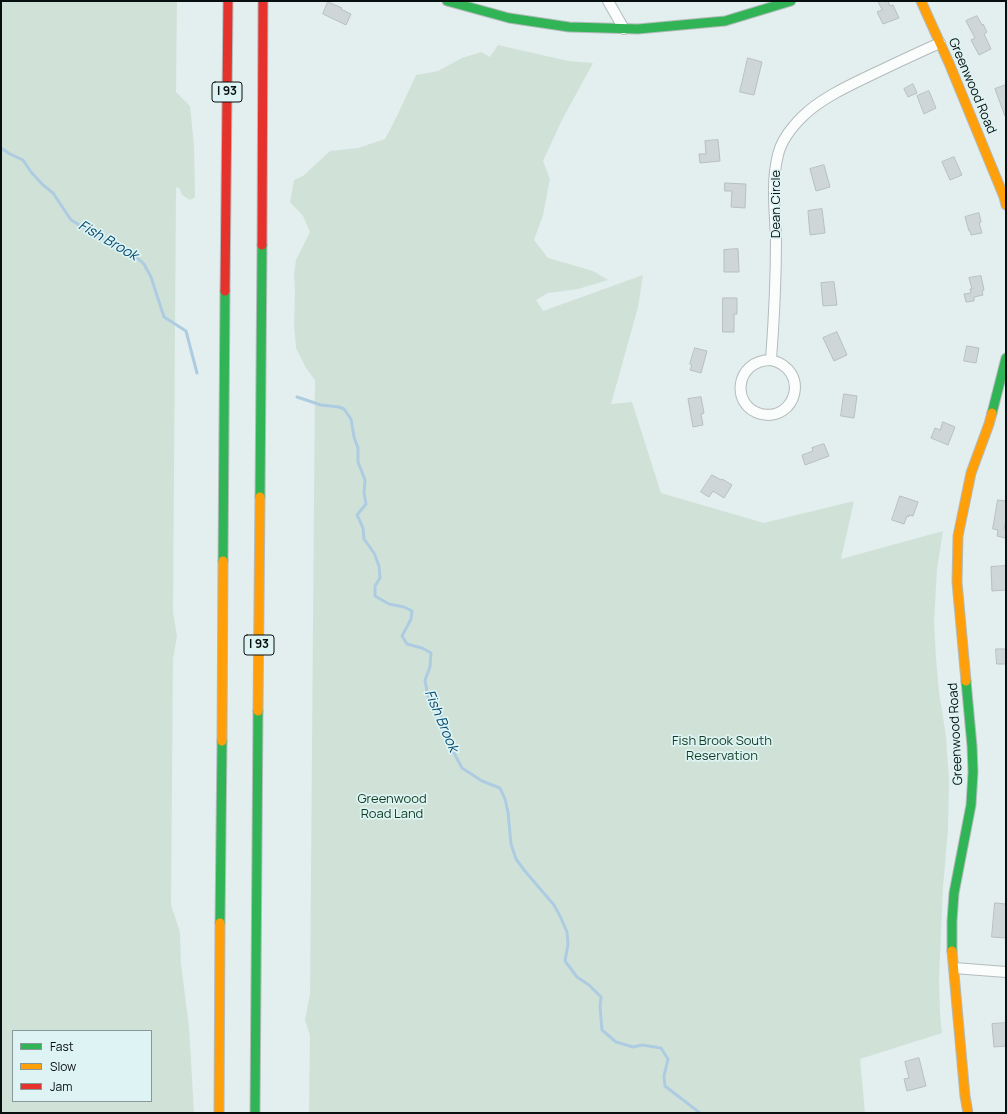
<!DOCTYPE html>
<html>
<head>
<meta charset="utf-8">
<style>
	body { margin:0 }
	#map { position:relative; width:1007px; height:1114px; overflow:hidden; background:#e3eeee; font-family:Manrope,sans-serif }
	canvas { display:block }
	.frame { position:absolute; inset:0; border:2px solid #080f0f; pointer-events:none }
	.legend { position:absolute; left:12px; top:1030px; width:140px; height:72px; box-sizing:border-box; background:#def3f3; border:1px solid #889898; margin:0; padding:5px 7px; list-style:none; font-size:12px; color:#080f0f }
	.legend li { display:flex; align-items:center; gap:8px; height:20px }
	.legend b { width:20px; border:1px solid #889898 }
</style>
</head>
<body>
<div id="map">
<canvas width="1007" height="1114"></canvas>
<div class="frame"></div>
<ul class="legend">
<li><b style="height:5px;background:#30b455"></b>Fast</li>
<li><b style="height:5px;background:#ff9f0a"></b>Slow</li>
<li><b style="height:5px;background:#e5322d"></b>Jam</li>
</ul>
</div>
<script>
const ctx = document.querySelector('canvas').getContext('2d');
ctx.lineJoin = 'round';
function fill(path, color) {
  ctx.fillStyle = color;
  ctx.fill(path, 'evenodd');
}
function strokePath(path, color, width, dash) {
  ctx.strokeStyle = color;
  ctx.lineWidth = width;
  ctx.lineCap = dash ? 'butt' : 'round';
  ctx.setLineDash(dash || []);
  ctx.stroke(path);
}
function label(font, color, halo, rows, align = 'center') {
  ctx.font = font + ' Manrope,sans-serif';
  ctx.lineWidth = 3.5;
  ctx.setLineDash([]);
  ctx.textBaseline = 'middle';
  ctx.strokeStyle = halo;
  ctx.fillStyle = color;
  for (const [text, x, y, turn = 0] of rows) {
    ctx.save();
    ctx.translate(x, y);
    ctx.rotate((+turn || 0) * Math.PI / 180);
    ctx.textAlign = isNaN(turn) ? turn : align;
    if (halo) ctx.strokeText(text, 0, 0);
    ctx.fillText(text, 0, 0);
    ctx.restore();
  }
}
const green = new Path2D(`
	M1 1H177L176 92 190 106 194 145 195 197 190 200 182 195 180 189 176 187 173 612 177 636 173 659 171 905 180 932 181 964 189 1027 194 1113H1ZM13 1031H151V1101H13Z
	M498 45 568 61 593 63 562 120 543 161 550 179 543 215 534 240 548 258 593 271 608 280 578 289 548 293 536 300 543 311 643 275 638 307 611 404 632 402 661 493 764 523 854 501 841 559 943 531 937 569 934 621 936 658 939 692 946 736 949 782 948 830 943 887 939 980 940 1013 942 1033 860 1059 865 1113H309L310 1035 305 1020 310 994 315 380 306 368 296 348 294 323 295 292 294 275 296 260 310 232 303 216 290 202 294 180 303 176 330 151 358 148 385 139C397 118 406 96 416 75L438 71 462 58 481 52 490 57Z`);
const stream = new Path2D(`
	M1 148 10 154 23 160 31 172 43 185 53 193 71 220 113 245 131 252 144 264 151 277 164 317 186 331 197 373
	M297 397 321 405 339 407 344 409 351 419 354 437 358 448V462L365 480 364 493 366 504 357 515 363 528 364 539 374 553 379 566 380 578 375 586V596L389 604 404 607 412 611 411 619 402 636 407 644 422 648 431 653 430 667 425 680 428 697 441 716 447 740 462 768 482 781 500 788 505 799 508 812 511 844 516 859 524 870 554 905 560 916 567 932 568 944 565 961 577 977 589 985 601 997 600 1007 602 1030 616 1042 633 1047 642 1045 661 1048 668 1059 664 1076 665 1086 700 1113`);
const building = new Path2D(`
	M878 1H888L890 6 893 5 899 18 883 24 877 12 882 10Z
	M328 2 342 8 341 9 351 14 346 25 323 14Z
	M977 16 982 25 983 24 987 32 984 34 991 49 979 55 971 40 975 38 966 21Z
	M748 58 762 62 754 95 740 92Z
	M913 84 917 93 908 97 904 89Z
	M1006 85V116H1005L995 89Z
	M929 91 936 108 924 114 917 96Z
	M718 140 720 161 700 163 699 154H706L705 141Z
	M954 157 962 175 950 180 942 162Z
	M824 165 830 187 816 191 810 169Z
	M725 183 746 184 745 208 731 207 732 191H725Z
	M822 209 825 233 810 235 808 211Z
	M979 213 981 222 979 223 982 233 971 235 970 231H969L965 217Z
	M738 249 739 272H724V250Z
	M981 276 984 290 982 291 983 295 974 297V301L966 302 964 294 971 293 970 289H972L969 278Z
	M834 282 837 305 823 306 821 283Z
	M723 298H737V314H734V332H723Z
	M837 332 847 355 834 361 823 338Z
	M967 346 979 348 976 363 964 361Z
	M695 348 707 351 701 373 690 370 692 365 690 364Z
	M844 394 857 396 854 418 841 416Z
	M701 397 704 413 701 414 703 425 693 427 688 399Z
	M943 422 955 427 948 445 931 438 935 428 940 430Z
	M824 444 829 456 805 465 802 455 813 451 812 448Z
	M712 475 721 480 722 479 732 485 724 498 713 491 709 497 701 492Z
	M900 496 918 502 913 516 909 515V517L907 516 904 524 892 520Z
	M998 500 1006 501V519L1004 529H1006V531L1005 538 997 536 998 530 993 529Z
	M1006 566V590L992 591 991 567Z
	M996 649H1006V664H997Z
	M995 903 1006 904V938L992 937Z
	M1006 1023V1046L994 1047 992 1024Z
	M919 1058 926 1086 907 1091 904 1079 909 1078 905 1062Z`);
const street = new Path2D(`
	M608 1 624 29
	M771 360C811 370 796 422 761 414 730 406 735 360 771 360 774 320 776 280 776 239 775 212 771 182 778 155 781 141 792 127 802 117 820 99 848 86 871 75 894 64 917 53 940 43
	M954 968 1006 972`);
const fast = new Path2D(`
	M447 1 509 18 569 27 638 29 725 21 791 1
	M992 413 1006 358
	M260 497 262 245
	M223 561 225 291
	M220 923 222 741
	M952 951V921L954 893 971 805 973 772 972 746 966 681
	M255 1113 258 711`);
const slow = new Path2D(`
	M921 1 949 63 1004 197 1006 205
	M966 681 957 582 958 536 971 473 989 424 992 413
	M258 711 260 497
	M222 741 223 561
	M952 951 965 1096 968 1113
	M219 1113 220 923`);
const jam = new Path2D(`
	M262 245 263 1
	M225 291 228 1`);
const shields = [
	[227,92,30],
	[259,645,30]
];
const shieldNames = [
	["I 93",227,92],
	["I 93",259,645]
];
const streetNames = [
	["Greenwood Road",972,86,67],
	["Dean Circle",776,204,-90],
	["Greenwood Road",956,734,-93]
];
const parkNames = [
	["Fish Brook South",722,741],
	["Reservation",722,756],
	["Greenwood",392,799],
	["Road Land",392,814]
];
const waterNames = [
	["Fish Brook",108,241,30],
	["Fish Brook",441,721,67]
];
fill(green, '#d0e2d8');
strokePath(stream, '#aecce1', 3);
fill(building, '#ced6d7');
strokePath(building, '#b7bfc1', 1);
strokePath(street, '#b3bbbb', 12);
strokePath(fast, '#b3bbbb', 11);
strokePath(slow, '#b3bbbb', 11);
strokePath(jam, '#b3bbbb', 11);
strokePath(street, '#fbfcfc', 10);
strokePath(fast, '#30b455', 9);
strokePath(slow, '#ff9f0a', 9);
strokePath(jam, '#e5322d', 9);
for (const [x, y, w] of shields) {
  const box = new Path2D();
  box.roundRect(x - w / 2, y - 10, w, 20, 3);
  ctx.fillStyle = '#def3f3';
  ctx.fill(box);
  strokePath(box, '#080f0f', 1);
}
label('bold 12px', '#080f0f', null, shieldNames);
label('13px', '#080f0f', '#def3f3', streetNames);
label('13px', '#103e22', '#def3f3', parkNames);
label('italic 14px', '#054a6f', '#def3f3', waterNames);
</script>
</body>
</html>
